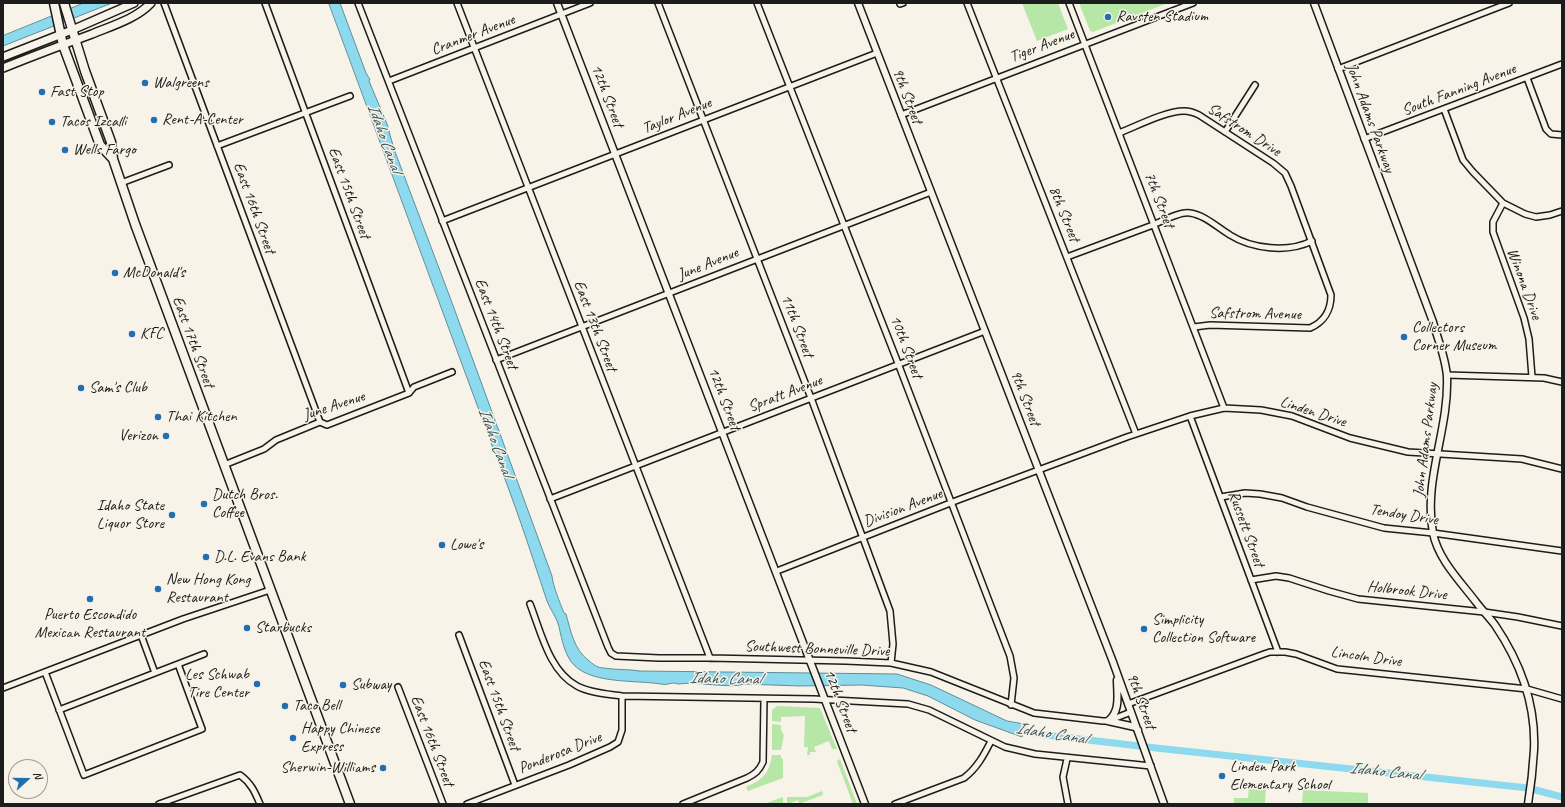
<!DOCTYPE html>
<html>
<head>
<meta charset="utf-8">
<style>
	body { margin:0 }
	#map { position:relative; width:1565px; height:807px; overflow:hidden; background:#f7f3e8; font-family:Caveat,sans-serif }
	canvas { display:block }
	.frame { position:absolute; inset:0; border:4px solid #1c1c1c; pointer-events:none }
	.north { position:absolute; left:8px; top:759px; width:40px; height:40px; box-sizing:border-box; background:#f7f3e8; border:1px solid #9f9d96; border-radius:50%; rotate:69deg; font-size:11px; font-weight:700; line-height:16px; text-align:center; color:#1c1c1c }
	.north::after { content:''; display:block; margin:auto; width:14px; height:18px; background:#1f6fb2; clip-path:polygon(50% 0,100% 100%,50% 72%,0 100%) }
</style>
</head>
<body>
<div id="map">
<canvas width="1565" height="807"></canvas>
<div class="frame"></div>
<div class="north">N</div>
</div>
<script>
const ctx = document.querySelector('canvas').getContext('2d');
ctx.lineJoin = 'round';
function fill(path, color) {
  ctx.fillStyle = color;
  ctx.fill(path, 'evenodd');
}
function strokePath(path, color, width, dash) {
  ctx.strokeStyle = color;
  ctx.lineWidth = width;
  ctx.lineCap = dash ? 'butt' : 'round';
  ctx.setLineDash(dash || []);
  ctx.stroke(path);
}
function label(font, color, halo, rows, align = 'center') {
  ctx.font = font + ' Caveat,sans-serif';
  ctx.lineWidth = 3;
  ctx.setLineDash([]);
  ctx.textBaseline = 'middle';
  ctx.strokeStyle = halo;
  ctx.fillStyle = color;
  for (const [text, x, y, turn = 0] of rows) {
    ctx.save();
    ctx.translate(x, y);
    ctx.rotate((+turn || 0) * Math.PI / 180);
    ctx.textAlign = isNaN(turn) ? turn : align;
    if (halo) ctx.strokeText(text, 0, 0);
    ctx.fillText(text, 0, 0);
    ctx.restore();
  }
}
const green = new Path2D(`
	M1022 3H1058L1068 29 1037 41Z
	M1079 3H1168L1093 32 1090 31Z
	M777 706 820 708 837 749H832L829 741 814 747 816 752H810V755H807L808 747H804L805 716 781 717V722L772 721V710Z
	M772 724 781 725V730L784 735 781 750H772Z
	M772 755H781V758L783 759V778L748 791 746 787C764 779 769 773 772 755Z
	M840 759 857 804H853L838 764 837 761Z
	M1249 786H1266L1265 804H1234V798H1248Z
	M1303 790 1368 793V804H1302Z
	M822 791 823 795 799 804 798 800 788 804H764L783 797V803H787V797H807Z`);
const water = new Path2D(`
	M84 3H112L3 46V36Z
	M329 3H340L366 73 369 78 370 79 369 81 387 124 394 149 451 300 552 576C553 586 560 603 564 613L566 614C571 632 574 649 588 660 593 664 597 668 604 668 615 670 629 669 640 671L897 674 931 685 1007 721 1024 724 1022 737 975 720 928 696 903 688 862 685 799 686 745 684C728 689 698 681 678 684 672 681 668 686 661 684 636 680 594 684 575 666 565 657 562 640 559 627 557 618 550 609 547 601 530 550 513 497 492 446 489 437 488 425 482 418Z`);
const canal = new Path2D(`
	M1015 729 1046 735 1156 748 1528 788 1562 797`);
const minor = new Path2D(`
	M164 3 320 422
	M265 3 409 393
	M358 3 608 647 611 653 616 656 659 658H710L846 661 891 663 931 672 1034 713 1103 721H1108L1131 712
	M457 3 710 658
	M658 3 811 398 890 611 893 644 891 663
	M757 3 896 358 1010 656 1014 678 1011 705
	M967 3 1136 434
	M1069 3 1224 408
	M900 4 903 3
	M1338 69 1509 3
	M1527 78 1546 129 1551 134 1562 135
	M389 81 590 3
	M1444 109 1463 160 1473 172 1503 203 1525 214 1536 217 1550 215 1562 211
	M901 115 1193 3
	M1225 132 1255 85
	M1119 133C1137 126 1166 111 1184 111 1189 111 1195 113 1199 115L1273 163 1285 173 1291 186 1331 295C1331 310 1324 322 1310 328L1210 325 1194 327
	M1364 139 1562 64
	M217 146 350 96
	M121 183 169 165
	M1503 203 1493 222V232L1524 318 1529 339 1532 377
	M442 221 877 53
	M1067 257C1096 246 1124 236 1153 225 1162 221 1181 211 1190 213 1205 215 1218 228 1230 235 1252 249 1288 253 1312 241
	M496 360 931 192
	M1447 375 1544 378 1562 382
	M1190 416 1278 652
	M224 465 264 449 276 440 320 422 327 425 409 393 414 387 452 372
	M1221 497 1245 493 1260 494 1282 498 1307 507 1384 528 1433 533 1562 551
	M550 499 985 331
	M777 571 958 500 1127 437 1190 416 1224 408 1261 410 1292 416 1350 438 1408 452 1522 459 1562 469
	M1251 580 1276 576 1289 578 1329 591 1358 599 1484 612 1518 617 1562 626
	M530 604C541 632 549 671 577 686 590 693 608 694 622 696L814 699 908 704 929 710 1005 747 1035 754 1151 766
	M141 635 155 673
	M459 635 515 785
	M45 672 84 775 202 729 178 664
	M398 687 443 804
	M3 688 183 619 270 590
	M1128 704 1264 654 1270 652H1285L1296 654 1337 669 1527 689 1562 699
	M59 710 204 654
	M1067 759 1063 777 1068 804
	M159 804 240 775C251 783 255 792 260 804
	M467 804 569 765 610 747 618 742 622 730V696
	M683 804 747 778C755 774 759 771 763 762L764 699
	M895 804 964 778C977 768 984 755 991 741`);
const tertiary = new Path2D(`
	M557 3 865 804
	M858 3 1113 662 1164 804
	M1314 3 1433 322C1438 340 1446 359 1447 377 1449 430 1423 480 1433 533 1438 559 1460 581 1476 602 1482 610 1489 617 1495 625 1520 662 1536 705 1534 750 1533 768 1531 786 1528 804
	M1108 721C1121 711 1117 694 1117 680
	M1108 721 1135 727 1138 730`);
const secondary = new Path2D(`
	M3 57 72 30 134 3
	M3 68C33 56 62 45 92 34 111 26 136 19 151 3`);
const primary = new Path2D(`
	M54 3 63 45 100 145 113 159
	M64 3 85 71 111 142 113 159 135 224 350 804`);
const markers = [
	[1108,17,4,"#1f6fb2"],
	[145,83,4,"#1f6fb2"],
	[42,92,4,"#1f6fb2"],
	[154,120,4,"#1f6fb2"],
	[52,122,4,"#1f6fb2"],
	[65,150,4,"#1f6fb2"],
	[115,273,4,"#1f6fb2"],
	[132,334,4,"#1f6fb2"],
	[1404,337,4,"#1f6fb2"],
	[81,388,4,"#1f6fb2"],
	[158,417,4,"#1f6fb2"],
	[166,436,4,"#1f6fb2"],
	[204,504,4,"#1f6fb2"],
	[172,515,4,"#1f6fb2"],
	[442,545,4,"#1f6fb2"],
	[206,557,4,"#1f6fb2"],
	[158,589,4,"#1f6fb2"],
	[90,599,4,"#1f6fb2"],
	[247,628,4,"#1f6fb2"],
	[1144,629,4,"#1f6fb2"],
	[257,684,4,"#1f6fb2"],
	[343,685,4,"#1f6fb2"],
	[285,706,4,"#1f6fb2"],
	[293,738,4,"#1f6fb2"],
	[383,768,4,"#1f6fb2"],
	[1222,776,4,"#1f6fb2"]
];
const poiNames = [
	["Ravsten Stadium",1116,17],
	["Walgreens",153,83],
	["Fast Stop",50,92],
	["Rent-A-Center",162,120],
	["Tacos Izcalli",60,122],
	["Wells Fargo",73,150],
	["McDonald's",123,273],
	["Collectors",1412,328],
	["Corner Museum",1412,346],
	["KFC",140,334],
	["Sam's Club",89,388],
	["Thai Kitchen",166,417],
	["Verizon",158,436,"right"],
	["Dutch Bros.",212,495],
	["Coffee",212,513],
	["Idaho State",164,506,"right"],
	["Liquor Store",164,524,"right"],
	["Lowe's",450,545],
	["D.L. Evans Bank",214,557],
	["New Hong Kong",166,580],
	["Restaurant",166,598],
	["Puerto Escondido",90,615,"center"],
	["Mexican Restaurant",90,633,"center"],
	["Simplicity",1152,620],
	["Collection Software",1152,638],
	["Starbucks",255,628],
	["Les Schwab",249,675,"right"],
	["Tire Center",249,693,"right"],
	["Subway",351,685],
	["Taco Bell",293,706],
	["Happy Chinese",301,729],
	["Express",301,747],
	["Linden Park",1230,767],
	["Elementary School",1230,785],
	["Sherwin-Williams",375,768,"right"]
];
const streetNames = [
	["Cranmer Avenue",473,35,-21],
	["Tiger Avenue",1042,46,-21],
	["South Fanning Avenue",1459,90,-21],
	["12th Street",607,96,69],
	["9th Street",907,96,69],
	["Taylor Avenue",677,116,-22],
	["John Adams Parkway",1370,118,70],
	["Safstrom Drive",1244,130,33],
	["East 15th Street",349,193,70],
	["7th Street",1159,200,69],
	["East 16th Street",254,208,70],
	["8th Street",1064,214,68],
	["June Avenue",708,264,-22],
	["Winona Drive",1524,284,70],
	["Safstrom Avenue",1255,314,1],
	["East 14th Street",496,324,69],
	["East 13th Street",595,326,69],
	["11th Street",797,326,69],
	["East 17th Street",193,342,70],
	["10th Street",906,347,69],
	["Spratt Avenue",785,394,-21],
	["9th Street",1025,398,69],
	["12th Street",724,399,69],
	["June Avenue",334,406,-18],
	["Linden Drive",1313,412,18],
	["John Adams Parkway",1426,440,-83],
	["Division Avenue",903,508,-21],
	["Tendoy Drive",1404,515,9],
	["Russett Street",1246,529,70],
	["Holbrook Drive",1407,591,6],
	["Southwest Bonneville Drive",817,649,2],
	["Lincoln Drive",1366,657,8],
	["12th Street",840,701,69],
	["9th Street",1141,701,70],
	["East 15th Street",499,705,70],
	["East 16th Street",432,741,69],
	["Ponderosa Drive",560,753,-22]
];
const waterNames = [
	["Idaho Canal",384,138,70],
	["Idaho Canal",495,442,70],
	["Idaho Canal",725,679,1],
	["Idaho Canal",1051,734,9],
	["Idaho Canal",1385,772,6]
];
fill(green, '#b7e7a7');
fill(water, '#8dd9ed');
strokePath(water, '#608d99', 1);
strokePath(canal, '#8dd9ed', 7);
strokePath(minor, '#1c1c1c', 8);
strokePath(tertiary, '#1c1c1c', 9);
strokePath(secondary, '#1c1c1c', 10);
strokePath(primary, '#1c1c1c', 11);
strokePath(minor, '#f7f3e8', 5);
strokePath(tertiary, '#f7f3e8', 6);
strokePath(secondary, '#f7f3e8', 7);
strokePath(primary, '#f7f3e8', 8);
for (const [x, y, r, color] of markers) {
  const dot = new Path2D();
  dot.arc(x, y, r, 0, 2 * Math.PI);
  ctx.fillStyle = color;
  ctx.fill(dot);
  strokePath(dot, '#f7f3e8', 1.5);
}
label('16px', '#1c1c1c', '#f7f3e8', poiNames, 'left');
label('16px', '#1c1c1c', '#f7f3e8', streetNames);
label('italic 17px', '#3e555b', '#f7f3e8', waterNames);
</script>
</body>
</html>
